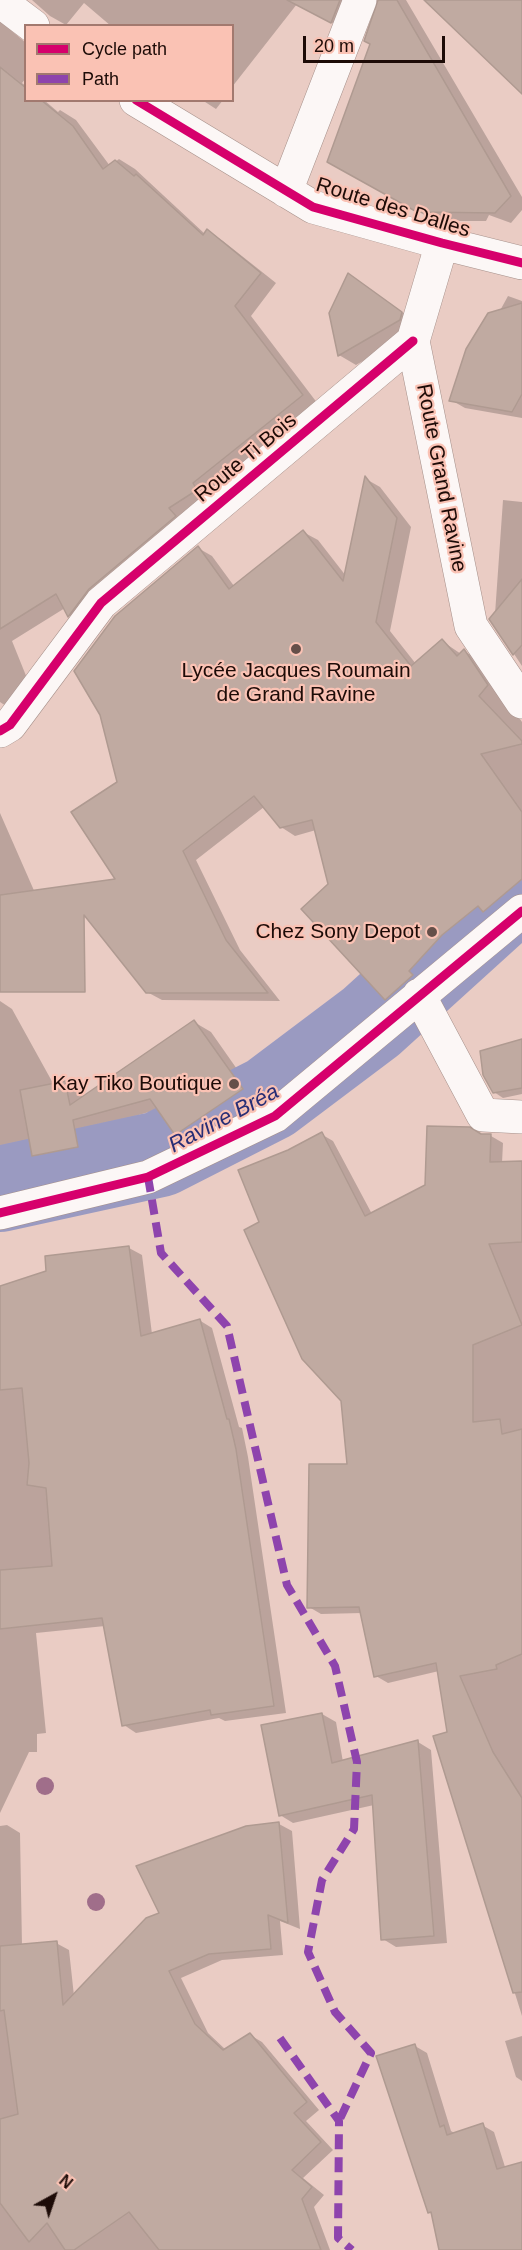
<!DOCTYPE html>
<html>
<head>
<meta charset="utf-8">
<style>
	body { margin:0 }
	#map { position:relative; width:522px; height:2250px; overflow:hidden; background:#eaccc4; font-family:Arial,sans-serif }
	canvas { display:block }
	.legend { position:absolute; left:24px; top:24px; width:210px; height:78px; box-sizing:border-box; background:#fac2b4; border:2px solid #a2796f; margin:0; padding:8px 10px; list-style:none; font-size:18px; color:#1d0b07 }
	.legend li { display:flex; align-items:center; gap:12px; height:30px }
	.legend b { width:30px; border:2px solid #a2796f }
	.north { position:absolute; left:24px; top:2166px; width:60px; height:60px; -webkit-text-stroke:4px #fac2b4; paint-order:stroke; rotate:40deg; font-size:16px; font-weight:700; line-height:24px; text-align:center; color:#1d0b07 }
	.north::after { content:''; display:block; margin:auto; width:21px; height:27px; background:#1d0b07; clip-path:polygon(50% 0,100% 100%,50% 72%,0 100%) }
	.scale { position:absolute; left:303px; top:36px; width:142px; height:27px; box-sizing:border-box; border:3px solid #1d0b07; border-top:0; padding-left:8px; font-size:18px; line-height:21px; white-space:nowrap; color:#1d0b07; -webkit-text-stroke:4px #fac2b4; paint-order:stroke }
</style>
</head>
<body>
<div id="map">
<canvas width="522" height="2250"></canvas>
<ul class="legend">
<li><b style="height:8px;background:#d6006c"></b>Cycle path</li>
<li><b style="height:8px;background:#8e44ad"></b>Path</li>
</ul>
<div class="north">N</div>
<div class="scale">20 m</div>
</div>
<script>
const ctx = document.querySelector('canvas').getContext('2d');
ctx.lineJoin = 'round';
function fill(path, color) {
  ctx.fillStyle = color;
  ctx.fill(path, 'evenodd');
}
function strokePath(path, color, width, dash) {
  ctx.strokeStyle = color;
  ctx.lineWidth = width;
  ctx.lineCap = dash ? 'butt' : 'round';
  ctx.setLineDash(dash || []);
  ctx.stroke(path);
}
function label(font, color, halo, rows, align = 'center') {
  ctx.font = font + ' Arial,sans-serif';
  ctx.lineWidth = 4.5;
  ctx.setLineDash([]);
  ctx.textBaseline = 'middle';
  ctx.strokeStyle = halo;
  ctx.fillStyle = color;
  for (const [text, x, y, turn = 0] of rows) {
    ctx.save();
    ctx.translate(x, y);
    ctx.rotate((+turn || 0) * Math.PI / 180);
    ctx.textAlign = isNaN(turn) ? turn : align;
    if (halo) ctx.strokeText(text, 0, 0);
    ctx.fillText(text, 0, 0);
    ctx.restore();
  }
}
const shadow = new Path2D(`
	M32 0H360L347 31 297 4 232 87V26H111L84 3 66 25 50 16Z
	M380 0H406L522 197V210L511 223 489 215 486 221H435L329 161 371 44Z
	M0 21 26 43V78L22 83 26 86V100H44L58 112 60 110 76 120 110 166 119 159 135 169 205 234 207 231 223 241 276 283 251 316 318 404 84 624 69 615 65 608 12 641 33 693 18 714 0 702Z
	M202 100H223L216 109Z
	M349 275 418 323 416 330 356 365 339 355 330 314Z
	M508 296 522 301V418L465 408 451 400Z
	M366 479 380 487 411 527 390 631 416 664 442 641 461 654 464 651 478 659 522 722V899L499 919 490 915 456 943 422 980 400 1007 386 999 303 909 330 885 316 830 295 836 281 827 264 807 196 860 240 950 280 1001 162 1000 147 992 158 916 119 783 198 548 212 556 234 586 303 532 318 540 346 576Z
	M503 500 522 502V666L491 619 495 614Z
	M0 813 50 927 0 945Z
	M0 1001 12 1009 54 1085 65 1083 82 1092 83 1098 194 1022 211 1032 258 1099 193 1144 176 1134 159 1109 88 1130 94 1156 50 1164 34 1155 32 1144 0 1150Z
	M522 1041V1094L503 1098 494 1092Z
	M321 1134 333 1141 372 1214 427 1186 481 1135 491 1136 503 1143 502 1163 522 1162V2016L435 1737 449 1733 439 1671 388 1683 376 1676 362 1613 321 1614 309 1607 349 1466 342 1400 260 1223 289 1151Z
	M129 1248 142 1255 152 1334 199 1320 212 1328 239 1427 242 1428 248 1457 286 1713 225 1721 219 1718 136 1733 124 1725 105 1626 36 1633 46 1733 37 1734V1752H29L0 1813V1288Z
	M322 1714 336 1722 343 1762 418 1742 431 1750 447 1943 396 1947 383 1939 374 1805 293 1823 280 1815Z
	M279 1824 292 1831 300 1929 280 1921 283 1955 222 1960 181 1978 208 2033 226 2050 250 2035 262 2042 319 2110 306 2121 333 2150 303 2178 324 2195 314 2207 330 2250H0V1826L7 1825 20 1833 22 1946 56 1943 69 1950 74 1996 161 1914 247 1827Z
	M522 2036V2081L516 2077 505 2041Z
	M415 2046 427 2053 451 2131 456 2134 482 2125 494 2132 506 2170 522 2164V2250H441L433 2214 429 2212Z`);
const river = new Path2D(`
	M0 1189 160 1154 270 1098 371 1022 522 885`);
const building = new Path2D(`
	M287 0H340L331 23Z
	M378 0H397L511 196 495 213 417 212 327 162 370 44 364 41Z
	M424 0H522V94Z
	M0 67 26 88V100H41L73 126 103 169 115 160 134 176 136 174 203 235 207 229 261 273 235 306 303 395 193 483 197 490 169 508 176 516 89 589 68 617 56 594 0 629Z
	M348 273 402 312 400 320 338 356 329 313Z
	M522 303V394L512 412 449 401 466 349 488 313Z
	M365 476 397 518 376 622 411 666 442 639 457 656 464 649 488 685 479 696 522 741V744L481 754 522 812V879L483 912 478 906 442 935 409 971 413 975 385 1000 301 909 328 884 312 820 280 828 254 796 183 851 226 940 268 993H146L84 915 85 992H0V895L115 879 71 812 117 782 100 715 74 671 115 616 198 546 229 589 303 530 343 581Z
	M522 579V645L513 655 489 619Z
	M194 1020 243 1089 175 1135 150 1099 73 1120 78 1147 32 1156 20 1090 65 1081 70 1105Z
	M522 1039V1088L493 1093 483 1075 480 1051Z
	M427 1126 470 1127 481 1134H491L490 1162 522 1161V1242L489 1244 522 1325 473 1345V1422L500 1419 502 1434 522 1429V1654L496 1665 497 1669 460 1676 493 1752 522 1798V1992L513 1993 433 1736 447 1732 436 1663 374 1677 359 1607 307 1608 309 1464H347L341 1401 302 1359 244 1230 259 1222 238 1170 288 1150 322 1132 365 1216 425 1185Z
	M129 1246 141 1336 200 1319 227 1419H229L236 1449 274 1706 211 1715 210 1710 122 1726 102 1618 0 1629V1570L52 1566 46 1488 27 1485 29 1463 22 1388 0 1390V1286L46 1271 45 1256Z
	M322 1713 332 1763 418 1740 434 1936 381 1940 372 1795 279 1816 261 1725Z
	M279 1822 288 1923 268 1915 271 1949 209 1954 169 1971 195 2024 223 2050 250 2033 307 2102 294 2113 321 2142 292 2170 312 2187 302 2199 321 2250H159L129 2212 74 2250H65L47 2223 29 2242 0 2203V2119L18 2114 4 2010 0 2011V1946L57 1941 63 2005 146 1918 159 1913 136 1866 246 1826Z
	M415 2044 440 2127 444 2125 447 2135 483 2123 497 2169 522 2162V2250H439L431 2212 428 2213 376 2056Z`);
const street = new Path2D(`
	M0 1 33 26
	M136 100 313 207 442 243 522 263
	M286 191 360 0
	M442 243 413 341 471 626 522 702
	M0 731 10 725 101 603 413 341
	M419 995 483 1115 522 1117
	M0 1213 148 1177 275 1116 522 911`);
const quiet = new Path2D(`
	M148 1177 161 1253 227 1326 287 1585 335 1666 357 1762 354 1829 322 1880 308 1952 335 2012 371 2053 339 2121
	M280 2038 339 2121 338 2238 352 2250`);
const cycleway = new Path2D(`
	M136 100 313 207 442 243 522 263
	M0 731 10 725 101 603 413 341
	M0 1213 148 1177 275 1116 522 911`);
const trees = [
	[45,1786],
	[96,1902]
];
const markers = [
	[296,649,6,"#654f49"],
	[432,932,6,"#654f49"],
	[234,1084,6,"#654f49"]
];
const streetNames = [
	["Route des Dalles",393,208,17],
	["Route Ti Bois",246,458,-40],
	["Route Grand Ravine",441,478,79]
];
const poiNames = [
	["Lycée Jacques Roumain",296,671,"center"],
	["de Grand Ravine",296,695,"center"],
	["Chez Sony Depot",420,932],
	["Kay Tiko Boutique",222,1084]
];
const waterNames = [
	["Ravine Bréa",224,1119,-28]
];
fill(shadow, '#0003');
strokePath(river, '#9a9ac1', 86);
fill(building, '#c0aaa1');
strokePath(building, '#af9a91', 1.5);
strokePath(street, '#a6908a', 34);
strokePath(street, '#fcf7f6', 33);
strokePath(quiet, '#8e44ad', 8, [15, 8]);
strokePath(cycleway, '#d6006c', 9);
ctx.fillStyle = '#a06e8a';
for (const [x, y] of trees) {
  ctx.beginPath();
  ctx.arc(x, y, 9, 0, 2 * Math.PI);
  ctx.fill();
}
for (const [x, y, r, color] of markers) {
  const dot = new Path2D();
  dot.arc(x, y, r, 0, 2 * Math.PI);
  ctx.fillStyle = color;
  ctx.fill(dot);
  strokePath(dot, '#fac2b4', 2);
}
label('21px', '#1d0b07', '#fac2b4', streetNames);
label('21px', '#1d0b07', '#fac2b4', poiNames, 'right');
label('italic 22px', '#282e75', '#fac2b4', waterNames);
</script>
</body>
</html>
